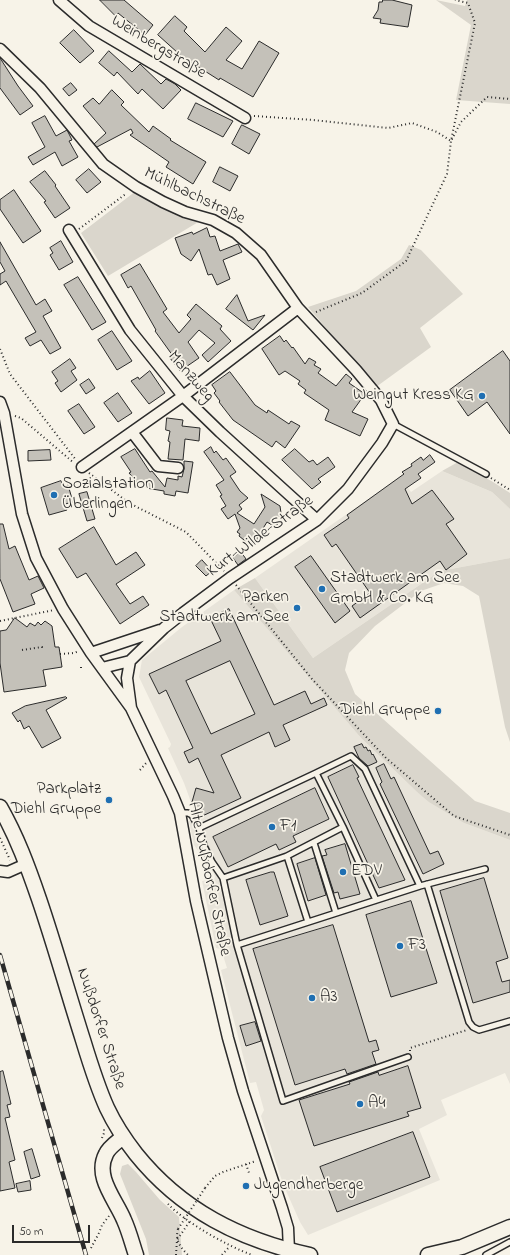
<!DOCTYPE html>
<html>
<head>
<meta charset="utf-8">
<style>
	body { margin:0 }
	#map { position:relative; width:510px; height:1255px; overflow:hidden; background:#f7f3e8; font-family:"Indie Flower",sans-serif }
	canvas { display:block }
	.scale { position:absolute; left:12px; top:1225px; width:78px; height:18px; box-sizing:border-box; border:2px solid #2b2b2b; border-top:0; padding-left:5px; font-size:12px; line-height:14px; white-space:nowrap; color:#2b2b2b; -webkit-text-stroke:3px #f7f3e8; paint-order:stroke }
</style>
</head>
<body>
<div id="map">
<canvas width="510" height="1255"></canvas>
<div class="scale">50 m</div>
</div>
<script>
const ctx = document.querySelector('canvas').getContext('2d');
ctx.lineJoin = 'round';
function fill(path, color) {
  ctx.fillStyle = color;
  ctx.fill(path, 'evenodd');
}
function strokePath(path, color, width, dash) {
  ctx.strokeStyle = color;
  ctx.lineWidth = width;
  ctx.lineCap = dash ? 'butt' : 'round';
  ctx.setLineDash(dash || []);
  ctx.stroke(path);
}
function label(font, color, halo, rows, align = 'center') {
  ctx.font = font + ' "Indie Flower",sans-serif';
  ctx.lineWidth = 3.5;
  ctx.setLineDash([]);
  ctx.textBaseline = 'middle';
  ctx.strokeStyle = halo;
  ctx.fillStyle = color;
  for (const [text, x, y, turn = 0] of rows) {
    ctx.save();
    ctx.translate(x, y);
    ctx.rotate((+turn || 0) * Math.PI / 180);
    ctx.textAlign = isNaN(turn) ? turn : align;
    if (halo) ctx.strokeText(text, 0, 0);
    ctx.fillText(text, 0, 0);
    ctx.restore();
  }
}
const built = new Path2D(`
	M442 471 492 492 510 509V558L440 571 313 658 255 578 400 477 411 492Z
	M234 590 361 738 417 792 464 823 510 840V1084L505 1073 441 1100 447 1115 419 1129 440 1180 308 1235 300 1222 283 1184 261 1116 264 1110 256 1082 250 1083 221 970 227 968 221 949 216 948 202 881 214 879 215 877 214 874 194 845 189 821 198 816 196 804 191 802 184 783 168 748 170 747 171 744 139 677 142 660 182 627Z`);
const green = new Path2D(`
	M436 0 465 6 467 0H510V104L456 100 471 25Z
	M136 191 200 221 108 276 81 233Z
	M409 245 421 250 463 294 420 328 431 347 376 387 308 307 356 291 401 259Z
	M458 462 493 482 510 493V509L492 492 442 471Z
	M510 558V742L505 727 479 596 463 586 444 583 421 591 375 626 349 653 345 670 355 694 475 801 510 813V840L464 823 429 802 417 792 361 738 234 590 255 578 313 658 440 571Z
	M128 1164 136 1172 160 1200 179 1217 182 1255H149L146 1239 120 1174 122 1166Z`);
const building = new Path2D(`
	M100 0H124L153 25 145 35 118 13 116 16Z
	M383 0H392L412 5 408 27 380 23 381 19 373 18 378 10 379 2H382Z
	M175 16 187 27 184 31 205 52 226 27 242 41 226 60 242 69 259 41 279 53 253 97 220 78 219 80 189 61 188 62 158 35Z
	M74 30 94 51 80 63 60 43Z
	M109 51 132 72 140 64 161 84 166 79 175 84 181 90 163 109 142 89 138 94 117 72 114 76 99 63Z
	M0 58 18 86 33 106 20 115 0 88Z
	M71 83 77 90 69 96 63 89Z
	M112 90 124 102 121 105 149 132 153 126 171 139 170 140 206 162 193 184 166 167 169 162 130 135 133 133 131 129 97 147 94 144 106 133 83 106 93 98 99 104Z
	M196 103 233 121 223 137 188 119Z
	M45 116 56 136 67 130 72 140 69 141 78 157 62 166 55 152 33 165 28 157 45 147 32 123Z
	M242 125 260 134 249 154 232 144Z
	M220 167 238 176 230 191 213 182Z
	M89 169 101 182 87 193 76 180Z
	M45 171 56 185 55 186 70 208 55 218 44 202 46 201 30 182Z
	M14 190 41 231 23 243 0 209V200Z
	M207 228 210 237 215 236 220 251 238 244 242 252 223 260 230 279 217 285 212 274 208 275 199 249 191 261 181 254 175 238 192 232 193 234Z
	M61 241 73 262 59 270 50 255 53 253 50 248Z
	M0 242 36 305 45 299 52 311 43 316 61 348 50 354 41 340 30 346 25 338 36 332 6 281 0 285V274L5 271 0 262Z
	M140 264 167 309 163 312 179 333 191 319 187 315 196 304 222 326 220 329 231 341 208 362 202 355 215 343 199 330 188 342 199 358 180 371 170 358 173 356 155 331 156 330 131 286 128 288 121 275Z
	M78 277 106 322 92 330 64 285Z
	M237 295 248 321 265 315 253 330 226 309Z
	M112 331 132 361 117 370 98 340Z
	M280 336 284 342 286 340 292 348 293 347 305 364 309 358 316 362 314 365 321 369 318 373 336 386 346 374 352 379 349 383 365 394 352 412 368 419 360 436 325 420 329 410 304 393 306 390 298 384 300 381 285 371 279 375 262 349Z
	M503 351 510 361V434L487 402 468 416 450 390Z
	M70 359 76 368 71 371 77 380 61 392 55 383 58 381 52 372Z
	M150 371 165 393 149 404 131 381 138 377 139 379Z
	M230 372 255 405 267 413 268 410 289 424 291 421 300 426 285 448 276 441 272 447 233 420 219 402 220 401 214 393 216 391 212 385Z
	M89 379 95 388 86 394 80 385Z
	M118 393 132 413 118 422 104 403Z
	M79 404 95 427 84 434 68 411Z
	M167 418 183 420 182 426 200 428 199 441 185 439 183 460 168 459 170 442 168 441 170 431 166 430Z
	M211 447 214 453 216 451 223 460 226 458 236 472 230 476 240 491 248 498 239 505 242 509 237 513 254 524 265 507 261 494 280 506 282 520 280 521 277 525 273 523 272 525 267 522 257 538V541L254 542 252 546 244 541V540L239 536 240 534 237 532 240 528 235 514 228 519 221 509 226 506 220 496 222 495 216 485 224 480 204 452Z
	M135 449 150 472 152 471 165 487 167 478 178 480V476L182 477 184 469V461L193 462 188 493 176 491 175 496 164 494V491L146 488 139 480 137 482 129 473 131 472 121 457Z
	M295 449 309 462 313 460 317 465 328 457 335 467 318 479 321 482 312 489 282 460Z
	M50 450 51 460 28 461V451Z
	M430 455 435 462 418 474 421 478 405 489 412 504 432 490 454 519 446 524 467 554 446 570 440 561 360 618 352 606 370 593 336 544 332 547 324 535 349 518 347 515 404 474 402 472 412 466 411 464 421 457 423 460Z
	M61 481 63 487 68 485 73 502 65 504 67 510 49 515 41 488Z
	M87 492 95 519 87 521 79 494Z
	M0 524H3L9 549 15 546 29 580 38 576 44 588 31 594 35 604 13 612 0 579Z
	M94 527 116 565 136 552 145 565 116 584 130 604 143 596 149 605 120 624 86 573 77 578 59 549Z
	M241 552 246 559 238 565 233 558Z
	M311 556 350 611 335 623 295 567Z
	M202 560 212 571 206 576 196 566Z
	M229 609 274 705 305 691 311 704 324 698 327 705 283 725 290 740 275 747 269 732 221 755 241 798 198 818 192 802 196 788 214 793 198 758 189 763 184 752 193 748 166 690 159 694 149 674 221 641 210 618ZM230 661 255 714 211 734 186 681Z
	M15 618 27 627 30 623 35 626 38 622 41 625 45 621 52 626 55 647H59L62 667 43 670 46 686 4 692 0 663V631L6 630Z
	M66 697 67 698 46 710 61 738 42 748 29 726 24 729 20 720 18 722 12 713 25 706Z
	M362 744 364 748 366 747 368 751 370 750 372 755 373 754 377 762 368 766 359 758 354 747Z
	M384 764 391 779 394 777 430 854 438 851 444 864 423 874 380 784 382 782 376 768Z
	M353 765 359 777 357 778 405 880 379 888 328 777Z
	M315 788 329 819 293 836 296 842 279 850 276 844 228 867 213 837Z
	M345 844 360 894 340 899 338 892 334 893 322 856 327 855 325 850Z
	M315 858 326 895 308 901 297 864Z
	M271 872H274L288 916 260 925 246 880Z
	M484 878 508 958 496 962 502 982 510 980V992L473 1003 440 891Z
	M411 901 437 983 391 997 366 915Z
	M333 925 369 1042 376 1040 379 1050 372 1052 376 1064 347 1074 345 1069 295 1085 253 949Z
	M255 1022 261 1041 246 1046 240 1026Z
	M408 1066 421 1108 407 1112 409 1116 314 1146 299 1100 350 1084 349 1082 378 1072 379 1075Z
	M3 1071 11 1104 7 1105 10 1117 5 1118 15 1160 9 1162 15 1188 0 1191V1072Z
	M413 1132 430 1177 337 1212 320 1167Z
	M32 1149 40 1176 31 1179 24 1152Z
	M30 1181 31 1190 18 1192 16 1184Z`);
const path = new Path2D(`
	M254 116 313 120 388 128 412 123 437 132 451 141 461 122 487 97 510 99
	M79 229 127 193
	M316 312 362 293 406 261 447 174 451 141 475 23 468 3 455 0
	M0 349 10 374 76 460
	M15 416 21 418 74 463
	M89 473 129 503 186 532 224 571
	M491 478 510 490
	M236 585 312 679 386 758 454 816 510 835
	M0 621 54 610
	M22 650 42 647V649
	M60 654 74 653 79 651
	M81 667V670
	M140 770 147 762
	M0 838 10 860
	M410 1051V1048L467 1030
	M102 1138 104 1133V1129
	M246 1164 249 1173
	M205 1188 215 1176 223 1172 256 1161
	M168 1204C186 1223 228 1246 252 1255
	M178 1229C175 1240 180 1247 188 1255
	M91 1248 99 1233 102 1225 109 1216
	M176 1255 177 1240 190 1221
	M222 1255 230 1246`);
const lane = new Path2D(`
	M393 424 486 474
	M180 813H188L192 815 199 828 204 846 212 862 223 878 237 945 283 1101 408 1057
	M343 827 376 900
	M199 828 316 773 343 827 287 856 223 878
	M314 843 336 913
	M287 856 308 922
	M427 884 469 1022 473 1027 479 1030 510 1021
	M420 886 485 869
	M237 945 420 886 365 769 351 756 316 773
	M486 1255 510 1242`);
const street = new Path2D(`
	M59 0 89 26 245 118
	M0 49 40 88 103 164 136 187 163 202 185 212 213 220 236 233 261 255 298 308 356 370 381 400 393 424 382 443 348 489 317 520 230 578 183 613 164 628 130 661 127 678 131 708
	M69 230 130 330 183 396 220 432 317 520
	M0 402 4 413 22 514 36 558 63 609 91 653 131 708 173 796 180 813 196 901 228 1038 243 1091 282 1208 288 1228 289 1251
	M132 432 158 466 178 468
	M82 467 183 396 298 308
	M91 653 160 630
	M102 668 130 661
	M0 871 8 872 26 864`);
const secondary = new Path2D(`
	M0 807C17 837 28 867 39 899 55 946 68 993 83 1040 90 1063 97 1086 107 1108 115 1125 125 1140 136 1154 181 1210 240 1240 310 1255
	M123 1137C117 1142 109 1147 106 1154 94 1177 116 1200 124 1220 129 1231 132 1243 136 1255
	M428 1255 462 1247 510 1227`);
const rail = new Path2D(`
	M0 955 86 1255`);
const pathBridge = new Path2D(`
	M178 1229 205 1188`);
const markers = [
	[482,396,4,"#1f6fb2"],
	[54,495,4,"#1f6fb2"],
	[322,589,4,"#1f6fb2"],
	[297,608,4,"#1f6fb2"],
	[438,711,4,"#1f6fb2"],
	[109,800,4,"#1f6fb2"],
	[272,827,4,"#1f6fb2"],
	[343,872,4,"#1f6fb2"],
	[400,946,4,"#1f6fb2"],
	[312,998,4,"#1f6fb2"],
	[360,1104,4,"#1f6fb2"],
	[246,1186,4,"#1f6fb2"]
];
const streetNames = [
	["Weinbergstraße",158,48,31],
	["Mühlbachstraße",194,197,26],
	["Manzweg",190,377,49],
	["Kurt-Wilde-Straße",261,537,-36],
	["Alte Nußdorfer Straße",208,879,78],
	["Nußdorfer Straße",100,1029,72]
];
const poiNames = [
	["Weingut Kress KG",474,396,"right"],
	["Sozialstation",62,485],
	["Überlingen",62,505],
	["Stadtwerk am See",330,579],
	["GmbH & Co. KG",330,599],
	["Parken",289,598,"right"],
	["Stadtwerk am See",289,618,"right"],
	["Diehl Gruppe",430,711,"right"],
	["Parkplatz",101,790,"right"],
	["Diehl Gruppe",101,810,"right"],
	["F1",280,827],
	["EDV",351,872],
	["F3",408,946],
	["A3",320,998],
	["A4",368,1104],
	["Jugendherberge",254,1186]
];
fill(built, '#e8e4da');
fill(green, '#dad6cc');
fill(building, '#c4c1b9');
strokePath(building, '#2b2b2b', 1);
strokePath(lane, '#2b2b2b', 8);
strokePath(street, '#2b2b2b', 13);
strokePath(secondary, '#2b2b2b', 17);
strokePath(path, '#2b2b2b', 2, [1, 3]);
strokePath(lane, '#f7f3e8', 5);
strokePath(street, '#f7f3e8', 10);
strokePath(secondary, '#f7f3e8', 14);
strokePath(rail, '#2b2b2b', 4.5);
strokePath(rail, '#f7f3e8', 3, [9]);
strokePath(pathBridge, '#2b2b2b', 2, [1, 3]);
for (const [x, y, r, color] of markers) {
  const dot = new Path2D();
  dot.arc(x, y, r, 0, 2 * Math.PI);
  ctx.fillStyle = color;
  ctx.fill(dot);
  strokePath(dot, '#f7f3e8', 1.5);
}
label('17px', '#2b2b2b', '#f7f3e8', streetNames);
label('17px', '#2b2b2b', '#f7f3e8', poiNames, 'left');
</script>
</body>
</html>
